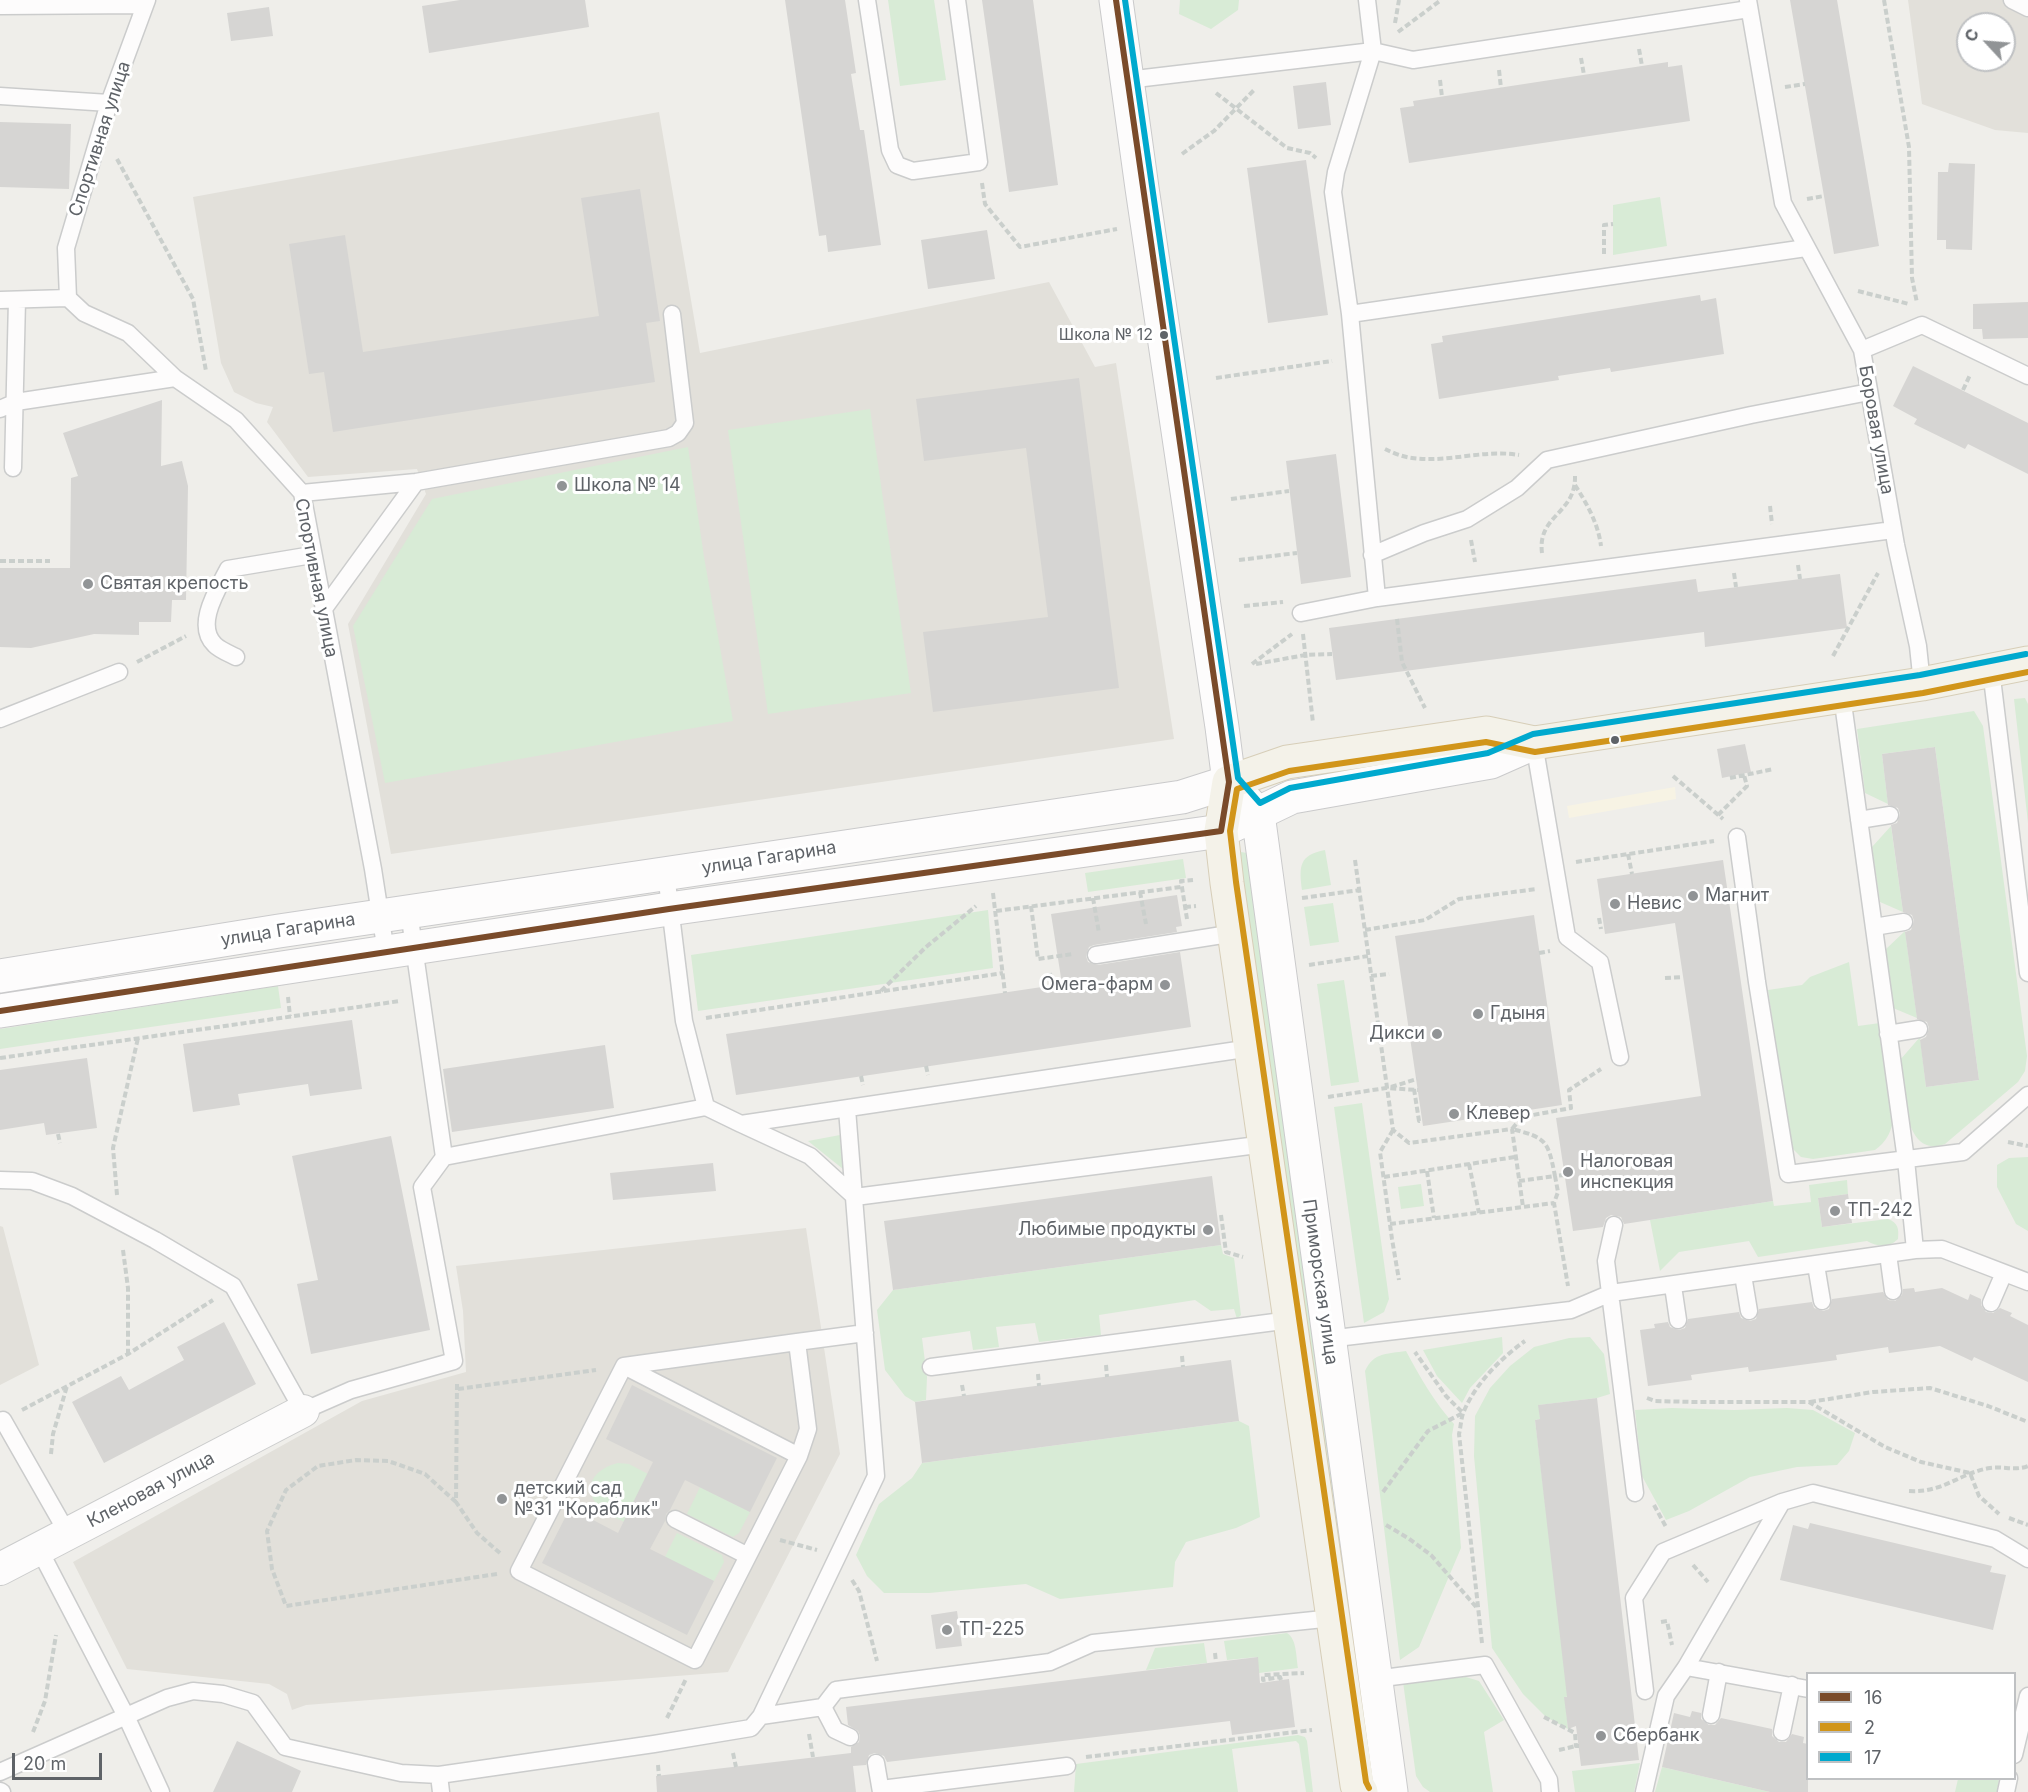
<!DOCTYPE html>
<html>
<head>
<meta charset="utf-8">
<style>
	body { margin:0 }
	#map { position:relative; width:2028px; height:1792px; overflow:hidden; background:#efeeea; font-family:Inter,sans-serif }
	canvas { display:block }
	.legend { position:absolute; left:1806px; top:1672px; width:210px; height:108px; box-sizing:border-box; background:#fff; border:2px solid #bfc1c3; margin:0; padding:8px 10px; list-style:none; font-size:18px; color:#5f6368 }
	.legend li { display:flex; align-items:center; gap:12px; height:30px }
	.legend b { width:30px; border:2px solid #bfc1c3 }
	.north { position:absolute; left:1956px; top:12px; width:60px; height:60px; box-sizing:border-box; background:#fff; border:2px solid #bfc1c3; border-radius:50%; rotate:296deg; font-size:16px; font-weight:700; line-height:24px; text-align:center; color:#5f6368 }
	.north::after { content:''; display:block; margin:auto; width:21px; height:27px; background:#919496; clip-path:polygon(50% 0,100% 100%,50% 72%,0 100%) }
	.scale { position:absolute; left:12px; top:1753px; width:90px; height:27px; box-sizing:border-box; border:3px solid #5f6368; border-top:0; padding-left:8px; font-size:18px; line-height:21px; white-space:nowrap; color:#5f6368; -webkit-text-stroke:4px #fff; paint-order:stroke }
</style>
</head>
<body>
<div id="map">
<canvas width="2028" height="1792"></canvas>
<ul class="legend">
<li><b style="height:8px;background:#7a4b2a"></b>16</li>
<li><b style="height:8px;background:#d1951a"></b>2</li>
<li><b style="height:8px;background:#00a9ce"></b>17</li>
</ul>
<div class="north">С</div>
<div class="scale">20 m</div>
</div>
<script>
const ctx = document.querySelector('canvas').getContext('2d');
ctx.lineJoin = 'round';
function fill(path, color) {
  ctx.fillStyle = color;
  ctx.fill(path, 'evenodd');
}
function strokePath(path, color, width, dash) {
  ctx.strokeStyle = color;
  ctx.lineWidth = width;
  ctx.lineCap = dash ? 'butt' : 'round';
  ctx.setLineDash(dash || []);
  ctx.stroke(path);
}
function label(font, color, halo, rows, align = 'center') {
  ctx.font = font + ' Inter,sans-serif';
  ctx.lineWidth = 6;
  ctx.setLineDash([]);
  ctx.textBaseline = 'middle';
  ctx.strokeStyle = halo;
  ctx.fillStyle = color;
  for (const [text, x, y, turn = 0] of rows) {
    ctx.save();
    ctx.translate(x, y);
    ctx.rotate((+turn || 0) * Math.PI / 180);
    ctx.textAlign = isNaN(turn) ? turn : align;
    if (halo) ctx.strokeText(text, 0, 0);
    ctx.fillText(text, 0, 0);
    ctx.restore();
  }
}
const commercial = new Path2D(`
	M1675 787 1676 799 1569 818 1567 806Z`);
const education = new Path2D(`
	M1908 0H2028V133L1995 130 1922 104ZM1968 24H2004V60H1968Z
	M659 112 700 353 1049 282 1095 367 1116 363 1174 739 391 854 348 624 426 494 417 469 308 477 267 422 273 407 256 403 234 392 221 363 193 197Z
	M0 1226 3 1227 39 1365 0 1385Z
	M806 1228 840 1454 728 1672 306 1705 292 1710 287 1694 269 1684 127 1669 73 1562 362 1401 466 1372 463 1311 456 1266Z`);
const green = new Path2D(`
	M888 0H934L946 80 900 86Z
	M1180 0H1239L1238 10 1211 29 1179 14Z
	M1660 197 1667 246 1613 255V205Z
	M870 409 911 693 768 714 728 430Z
	M688 447 704 557 733 721 385 783 353 626 432 499Z
	M2025 698 2028 704V823L2014 699Z
	M1974 711 1983 726 2027 1056 2025 1071 2018 1082 1945 1144C1902 1160 1904 1085 1900 1060L1920 1037 1926 1087 1979 1080 1935 747 1882 754 1888 804 1865 793 1857 729Z
	M1891 826 1903 912 1880 902 1872 847Z
	M1325 850 1331 885 1302 890C1299 866 1299 855 1325 850Z
	M1241 852 1247 853 1355 1618 1340 1620 1238 855Z
	M1183 859 1186 878 1088 892 1085 873Z
	M1333 903 1339 942 1310 946 1304 907Z
	M988 910 993 968 698 1011 691 955Z
	M1905 931 1917 1018 1893 1008 1886 949Z
	M1849 962 1858 1026 1880 1023 1893 1122C1890 1134 1886 1142 1875 1150L1813 1159 1801 1157 1791 1147 1768 990 1802 985 1810 977Z
	M1344 980 1359 1082 1331 1086 1317 984Z
	M278 986 281 1008 0 1049V1029Z
	M1362 1103 1389 1299 1384 1312 1364 1323 1334 1107Z
	M840 1135V1136L843 1169 808 1141Z
	M2028 1157V1231L2016 1224 1997 1187V1165L2009 1158Z
	M1847 1180 1848 1194 1818 1198 1822 1227 1888 1219C1898 1223 1899 1228 1898 1239 1889 1248 1878 1247 1867 1241L1758 1257 1749 1241 1679 1252 1660 1271 1650 1220 1773 1201 1774 1206 1811 1202 1809 1185Z
	M1421 1184 1424 1206 1401 1209 1398 1187Z
	M1221 1245 1223 1254 1234 1258 1241 1315 1237 1319 1234 1309 1211 1311 1195 1300 1099 1315 1101 1335 1039 1342 1035 1323 996 1327 999 1347 973 1350 970 1331 922 1338 927 1377 926 1400 915 1402 905 1396 885 1370 877 1310 893 1290Z
	M1502 1337 1503 1353 1470 1388 1462 1403 1437 1376 1423 1350Z
	M1590 1337 1604 1354 1610 1394 1597 1398 1539 1405 1540 1419 1535 1420 1549 1534 1572 1696 1565 1697 1568 1729 1546 1717 1523 1694 1492 1648 1474 1456 1475 1416 1490 1388 1510 1366 1534 1347 1569 1338Z
	M1406 1351C1420 1377 1434 1402 1454 1424L1452 1435 1461 1548 1419 1647 1400 1660 1365 1371C1374 1352 1387 1354 1406 1351Z
	M1672 1408 1734 1410 1787 1408 1813 1410 1855 1433 1849 1451 1837 1465 1797 1467 1750 1477 1689 1511 1666 1520 1642 1476 1635 1410Z
	M1239 1421 1249 1426 1260 1517 1236 1528 1186 1542 1175 1562 1173 1587 1060 1599 1026 1584 929 1593H884L867 1576 856 1555 879 1504 912 1478 922 1463Z
	M618 1463 629 1464 648 1474 624 1522C614 1517 602 1512 595 1502 582 1482 600 1467 618 1463Z
	M700 1487 750 1512 739 1533 733 1537 687 1514Z
	M677 1533 722 1555 724 1562 714 1581 665 1557Z
	M1287 1633C1297 1639 1296 1657 1298 1668L1259 1673 1257 1657 1227 1660 1224 1641Z
	M1204 1643 1207 1663 1146 1670 1155 1648Z
	M1466 1677 1479 1681 1504 1720 1484 1732 1493 1792H1430L1423 1787 1416 1776 1403 1682Z
	M1298 1735 1305 1737 1307 1741 1313 1792H1306L1299 1744 1296 1741 1232 1749 1238 1792H1074L1076 1764Z
	M1640 1763 1634 1792H1575L1572 1771Z
	M1662 1767 1770 1792H1655Z
	M1955 1779H1999L1997 1792H1955L1958 1779Z`);
const building = new Path2D(`
	M460 0H585L589 27 429 53 422 6Z
	M785 0H845L856 73 851 74 860 130H864L881 245 828 252 826 235 819 236Z
	M982 0H1033L1058 185 1009 192Z
	M1790 0H1837L1879 246 1834 254Z
	M269 7 273 36 231 41 227 13Z
	M1668 62V67L1682 65 1690 121 1409 163 1400 108 1414 106 1413 101Z
	M1326 82 1331 125 1298 129 1293 86Z
	M0 122 71 124 69 189 0 187Z
	M1306 160 1328 315 1268 323 1247 168Z
	M1949 163 1975 164 1972 250 1946 249V240H1937L1938 172H1948Z
	M640 189 660 321 646 323 655 382 333 432 324 372 309 374 289 244 345 235 363 352 599 316 581 198Z
	M987 230 995 279 928 289 921 240Z
	M1700 295 1701 301 1716 298 1724 354 1611 372 1610 368 1558 376 1559 380 1439 399 1431 344 1443 342 1442 336Z
	M2028 302V338L1983 339 1982 329H1973V304Z
	M1913 366 2028 423V474L1968 444 1965 449 1914 424 1917 419 1893 406Z
	M1079 378 1119 688 933 712 923 632 1048 617 1026 448 924 461 916 399Z
	M162 400 161 466 182 461 188 486 186 600H172L171 622H139V635L94 634 31 648 0 647V568H70L71 478 78 476 63 433Z
	M1336 454 1351 577 1301 584 1286 461Z
	M1840 574 1847 628 1705 647 1704 632 1336 680 1329 628 1696 579 1698 592Z
	M1745 744 1751 772 1722 778 1717 749Z
	M1935 747 1979 1080 1926 1087 1920 1040 1926 1037 1929 1028 1927 1022 1917 1019 1905 932 1911 930 1914 921 1912 915 1903 912 1891 825 1897 823 1900 814 1898 808 1888 805 1882 754Z
	M1723 860 1773 1201 1624 1224 1621 1217 1611 1215 1606 1218 1603 1227 1573 1231 1556 1118 1701 1096 1675 923 1605 934 1597 879Z
	M1177 895 1182 926 1176 927 1177 932 1094 945 1089 947 1086 956 1088 962 1098 965 1180 952 1191 1027 736 1095 726 1034 1062 984 1051 914Z
	M1534 915 1562 1105 1423 1126 1395 936Z
	M352 1020 362 1089 310 1096 308 1084 238 1094 240 1105 193 1112 183 1044Z
	M605 1045 614 1108 452 1132 443 1069Z
	M87 1058 97 1128 46 1135 44 1123 0 1130V1070Z
	M391 1136 430 1330 311 1354 297 1284 318 1280 292 1156Z
	M713 1163 716 1191 613 1200 610 1173Z
	M1212 1176 1221 1245 893 1290 884 1221Z
	M1848 1194 1852 1223 1822 1227 1818 1198Z
	M1914 1288 1915 1292 1942 1288 1968 1300 1970 1294 1981 1299V1305L1986 1312 1993 1313 2000 1308 2012 1313 2010 1316 2028 1325V1382L1974 1357 1972 1361 1940 1346 1889 1353 1888 1347 1836 1355 1837 1360 1749 1372 1748 1367 1691 1375 1692 1380 1648 1386 1640 1330 1655 1328 1654 1324 1668 1322 1670 1327 1679 1330 1685 1328 1688 1319 1739 1312 1741 1318 1750 1321 1756 1319 1759 1309 1812 1302 1814 1308 1823 1311 1829 1309 1832 1299 1883 1292 1888 1300 1895 1301 1902 1295 1903 1289Z
	M224 1322 256 1384 104 1463 72 1402 121 1376 129 1390 184 1360 177 1347Z
	M1231 1360 1239 1421 922 1463 915 1402Z
	M632 1385 777 1458 750 1512 685 1480 670 1510 666 1514 665 1521 650 1549 714 1581 687 1635 542 1563 570 1508 618 1533 653 1462 606 1439Z
	M1597 1398 1639 1760 1581 1766 1576 1726 1568 1729 1564 1697H1567L1535 1420 1540 1419 1538 1405Z
	M1810 1523 1992 1566 1990 1572 2006 1575 1993 1630 1780 1580 1793 1525 1808 1529Z
	M957 1611 962 1646 936 1649 931 1615Z
	M1258 1657 1260 1683 1289 1679 1295 1727 1232 1735 1230 1721 887 1762 884 1756 875 1753 869 1755 866 1765 853 1766 856 1792H657L656 1776 851 1753V1747L859 1742 860 1736 858 1731 848 1725 846 1707Z
	M1692 1711 1701 1713V1719L1709 1725H1715L1721 1718 1772 1729V1736L1779 1742H1786L1792 1734 1804 1737 1803 1743 1808 1744V1792H1770L1662 1767 1674 1713 1690 1717Z
	M237 1741 301 1771 292 1792H213Z`);
const path = new Path2D(`
	M1884 0 1909 147 1912 278 1917 303
	M1395 23 1399 0
	M1398 32 1441 0
	M1639 49 1642 66
	M1581 58 1584 75
	M1499 70 1501 88
	M1440 80 1442 97
	M1785 87 1805 84
	M1216 93 1287 148 1310 153 1316 158
	M1182 154 1214 131 1255 89
	M117 159 193 299 206 371
	M982 183 985 204 1020 247 1117 229
	M1807 199 1824 196
	M1604 254V225L1613 224
	M1858 291 1909 304
	M1216 378 1332 361
	M1963 390 1970 375
	M1385 449C1393 453 1403 457 1412 458 1448 463 1484 449 1519 455
	M1575 485C1587 504 1598 523 1601 546
	M1231 499 1289 491
	M1770 506 1772 524
	M1471 540 1475 562
	M1542 553C1537 515 1576 514 1575 476
	M1239 560 1297 553
	M0 561H50
	M1798 565 1800 579
	M1734 573 1736 587
	M1244 606 1283 602
	M1397 619 1402 662 1425 708
	M1303 634 1313 723
	M1833 656 1878 573
	M137 662 186 636
	M1252 664 1292 634
	M1256 664 1305 655 1332 654
	M1673 776 1723 819
	M1730 778 1774 769
	M1718 815 1747 786 1744 775
	M1628 854 1632 874
	M1355 860 1393 1130 1409 1143 1512 1129 1523 1207 1554 1203
	M1576 862 1714 841
	M1140 892 1146 924
	M993 893 1005 993
	M1093 898 1099 933
	M1302 898 1360 890
	M1031 906 1038 959 1073 954
	M1185 907 1196 906
	M996 911 1181 887
	M1599 918 1601 929
	M1187 919 1181 881 1193 880
	M1365 930 1425 920 1459 899 1537 889
	M1539 953 1550 951
	M1309 965 1368 956
	M1050 973 1052 986
	M1371 976 1389 974
	M1665 978 1683 977
	M881 991 926 947 976 906
	M288 997 290 1016
	M706 1018 1003 973
	M0 1058 400 1001
	M926 1066 928 1075
	M861 1076 863 1085
	M1391 1087 1417 1079
	M1414 1089 1419 1121 1422 1120
	M1328 1097 1386 1088 1418 1090
	M1393 1130 1380 1152 1392 1239 1399 1280
	M58 1134 60 1143
	M2008 1142 2028 1146
	M1469 1164 1479 1213
	M1427 1171 1434 1218
	M1565 1175 1555 1176C1548 1141 1547 1138 1512 1129L1522 1117 1571 1108 1569 1090 1601 1069
	M1384 1177 1515 1157
	M1519 1181 1555 1176 1558 1192 1554 1203 1568 1286
	M117 1195 113 1148 138 1038
	M1221 1215 1226 1252 1243 1257
	M1390 1224 1523 1207
	M123 1250 128 1288V1354
	M1182 1356 1183 1367
	M1106 1365 1107 1377
	M1038 1374 1039 1386
	M457 1384 456 1502 477 1533 501 1554
	M962 1385 964 1396
	M458 1389 596 1370
	M1647 1398 1655 1401 1695 1402H1809L1885 1447 1921 1462 1970 1473 1979 1496 1999 1514
	M1810 1402 1873 1392 1930 1388 1988 1406 2028 1422
	M22 1410 128 1354 213 1300
	M51 1454 53 1434 67 1386
	M1909 1491C1944 1493 1959 1473 1990 1468 2003 1466 2016 1471 2028 1466
	M1383 1492 1428 1431 1463 1413 1446 1396 1415 1352
	M456 1502 425 1474 388 1461 356 1460 318 1466 286 1490 267 1531 272 1569 286 1606 497 1574
	M1654 1505 1666 1527
	M2009 1518 2028 1525
	M1386 1525 1408 1538 1431 1555 1477 1608
	M780 1540 817 1550
	M1693 1565 1708 1582
	M852 1580 859 1591 877 1661
	M1661 1622 1667 1621 1672 1645
	M1482 1643 1459 1434C1461 1426 1461 1417 1464 1411 1476 1383 1501 1358 1525 1341
	M1215 1653 1216 1662
	M1281 1680 1280 1677 1263 1680V1675L1304 1673
	M1544 1717 1575 1733 1576 1746H1579
	M667 1718 686 1679
	M33 1732 45 1701 56 1635
	M809 1734 813 1757
	M1559 1750 1576 1746
	M733 1753 736 1767
	M1086 1757 1312 1730
	M658 1765 659 1776`);
const lane = new Path2D(`
	M147 0 109 103 66 248 68 298 84 313 128 333 175 378 236 420 302 493 373 869 386 952
	M867 0 890 150 897 165 913 171 979 162 957 0
	M1367 0 1373 51 1336 172 1333 192 1350 314 1377 598
	M1748 0 1783 203 1862 350
	M2012 0 2028 8
	M0 6 145 5
	M1127 80 1373 51 1413 60 1749 9
	M0 96 109 103
	M0 300 68 298
	M1350 314 1806 248
	M0 409 16 402 175 378
	M13 468 17 300
	M302 493 416 482 669 438 678 433 685 423 672 314
	M1372 555 1424 533 1467 519 1517 488 1547 460 1751 415 1869 392
	M323 610 416 482
	M1301 613 1377 598 1893 530
	M236 657C230 654 220 650 215 645 194 625 218 589 228 569L312 555
	M1991 670 2028 973
	M1922 684 1918 646 1896 545 1862 350 1922 325 2028 376
	M1842 696 1906 1160 1915 1250
	M0 719 119 672
	M1534 743 1567 937 1600 962 1620 1057
	M1859 820 1890 815
	M1737 837 1757 982 1788 1174 1963 1152 2028 1095
	M666 874 684 1021 706 1107 741 1124
	M409 912 444 1157 706 1107
	M1874 927 1904 922
	M1096 955 1235 933
	M1888 1034 1919 1029
	M1251 1048 741 1124 810 1156 855 1197 1265 1144
	M0 1180 32 1181 72 1196 155 1240 233 1286 303 1411 351 1390 454 1361 422 1187 444 1157
	M1614 1225 1606 1261 1635 1493
	M1888 1254 1893 1291
	M1816 1265 1822 1301
	M1743 1275 1749 1311
	M1673 1286 1678 1320
	M1991 1303 2004 1273
	M1328 1339 1571 1310 1611 1293 1915 1250 1942 1249 2028 1282
	M797 1342 624 1366 519 1571 695 1660 799 1456 808 1429 797 1342 865 1333
	M624 1366 799 1456
	M931 1367 1290 1320
	M3 1420 68 1534
	M675 1519 748 1556
	M39 1549 126 1716 161 1792
	M1686 1667 1808 1689
	M1375 1679 1485 1665 1549 1780 1550 1792
	M1645 1691 1634 1598 1663 1552 1782 1502 1813 1493 1995 1539 2028 1559
	M823 1707 835 1730 850 1737
	M1711 1715 1719 1672
	M761 1716 823 1707 836 1690 1050 1662 1093 1643 1333 1618
	M1782 1732 1792 1685
	M2014 1755 2028 1696
	M876 1763 881 1792
	M0 1772 167 1698 193 1691 223 1694 253 1703 285 1747 401 1773 439 1775 654 1744 751 1728 761 1716 876 1476 847 1109
	M439 1775 441 1792
	M881 1789 1067 1766
	M0 1791 2 1792
	M1644 1792 1666 1696 1686 1667 1782 1502
	M2006 1792 2009 1778`);
const street = new Path2D(`
	M0 1569 303 1411`);
const secondary = new Path2D(`
	M1116 0 1142 188 1222 727 1229 782 1258 814 1391 1792
	M0 976 279 931 1182 797 1229 782
	M0 1011 669 909 1221 831 1292 797 1491 762 1534 743`);
const primary = new Path2D(`
	M1361 1792 1357 1785 1227 883 1221 831 1229 782 1287 762 1486 733 1534 743 1922 684 2028 663`);
const bus1 = new Path2D(`
	M0 1011 669 909 1221 831 1229 782 1116 0`);
const bus2 = new Path2D(`
	M1369 1788 1366 1782 1236 882 1230 831 1237 789 1289 771 1486 742 1535 752 1923 693 2028 672`);
const bus3 = new Path2D(`
	M1125 0 1238 778 1260 803 1290 788 1488 753 1533 734 1920 675 2026 654`);
const markers = [
	[1164,335,5,"#5f6368"],
	[562,486,6,"#919496"],
	[88,584,6,"#919496"],
	[1615,740,5,"#5f6368"],
	[1693,896,6,"#919496"],
	[1615,904,6,"#919496"],
	[1165,985,6,"#919496"],
	[1478,1014,6,"#919496"],
	[1437,1034,6,"#919496"],
	[1454,1114,6,"#919496"],
	[1568,1172,6,"#919496"],
	[1835,1211,6,"#919496"],
	[1208,1230,6,"#919496"],
	[502,1499,6,"#919496"],
	[947,1630,6,"#919496"],
	[1601,1736,6,"#919496"]
];
const busNames = [
	["Школа № 12",1153,335]
];
const streetNames = [
	["Спортивная улица",100,139,-72],
	["Боровая улица",1876,430,80],
	["Спортивная улица",316,578,79],
	["улица Гагарина",769,858,-9],
	["улица Гагарина",288,930,-9],
	["Приморская улица",1320,1282,82],
	["Кленовая улица",151,1490,-28]
];
const poiNames = [
	["Школа № 14",574,486],
	["Святая крепость",100,584],
	["Магнит",1705,896],
	["Невис",1627,904],
	["Омега-фарм",1153,985,"right"],
	["Гдыня",1490,1014],
	["Дикси",1425,1034,"right"],
	["Клевер",1466,1114],
	["Налоговая",1580,1162],
	["инспекция",1580,1183],
	["ТП-242",1847,1211],
	["Любимые продукты",1196,1230,"right"],
	["детский сад",514,1489],
	["№31 \"Кораблик\"",514,1510],
	["ТП-225",959,1630],
	["Сбербанк",1613,1736]
];
fill(commercial, '#f7f3e4');
fill(education, '#e2e0da');
fill(green, '#d8ebd6');
fill(building, '#d6d5d3');
strokePath(lane, '#cbcccc', 19);
strokePath(street, '#cbcccc', 34);
strokePath(secondary, '#cacacb', 35);
strokePath(primary, '#d7ceb8', 35);
strokePath(path, '#cacfcc', 4, [6, 3]);
strokePath(lane, '#fdfcfc', 16);
strokePath(street, '#fdfcfc', 32);
strokePath(secondary, '#fdfcfc', 33);
strokePath(primary, '#f4f2e9', 33);
strokePath(bus1, '#7a4b2a', 6);
strokePath(bus2, '#d1951a', 6);
strokePath(bus3, '#00a9ce', 6);
for (const [x, y, r, color] of markers) {
  const dot = new Path2D();
  dot.arc(x, y, r, 0, 2 * Math.PI);
  ctx.fillStyle = color;
  ctx.fill(dot);
  strokePath(dot, '#fff', 2);
}
label('16px', '#5f6368', '#fff', busNames, 'right');
label('18px', '#5f6368', '#fff', streetNames);
label('18px', '#5f6368', '#fff', poiNames, 'left');
</script>
</body>
</html>
